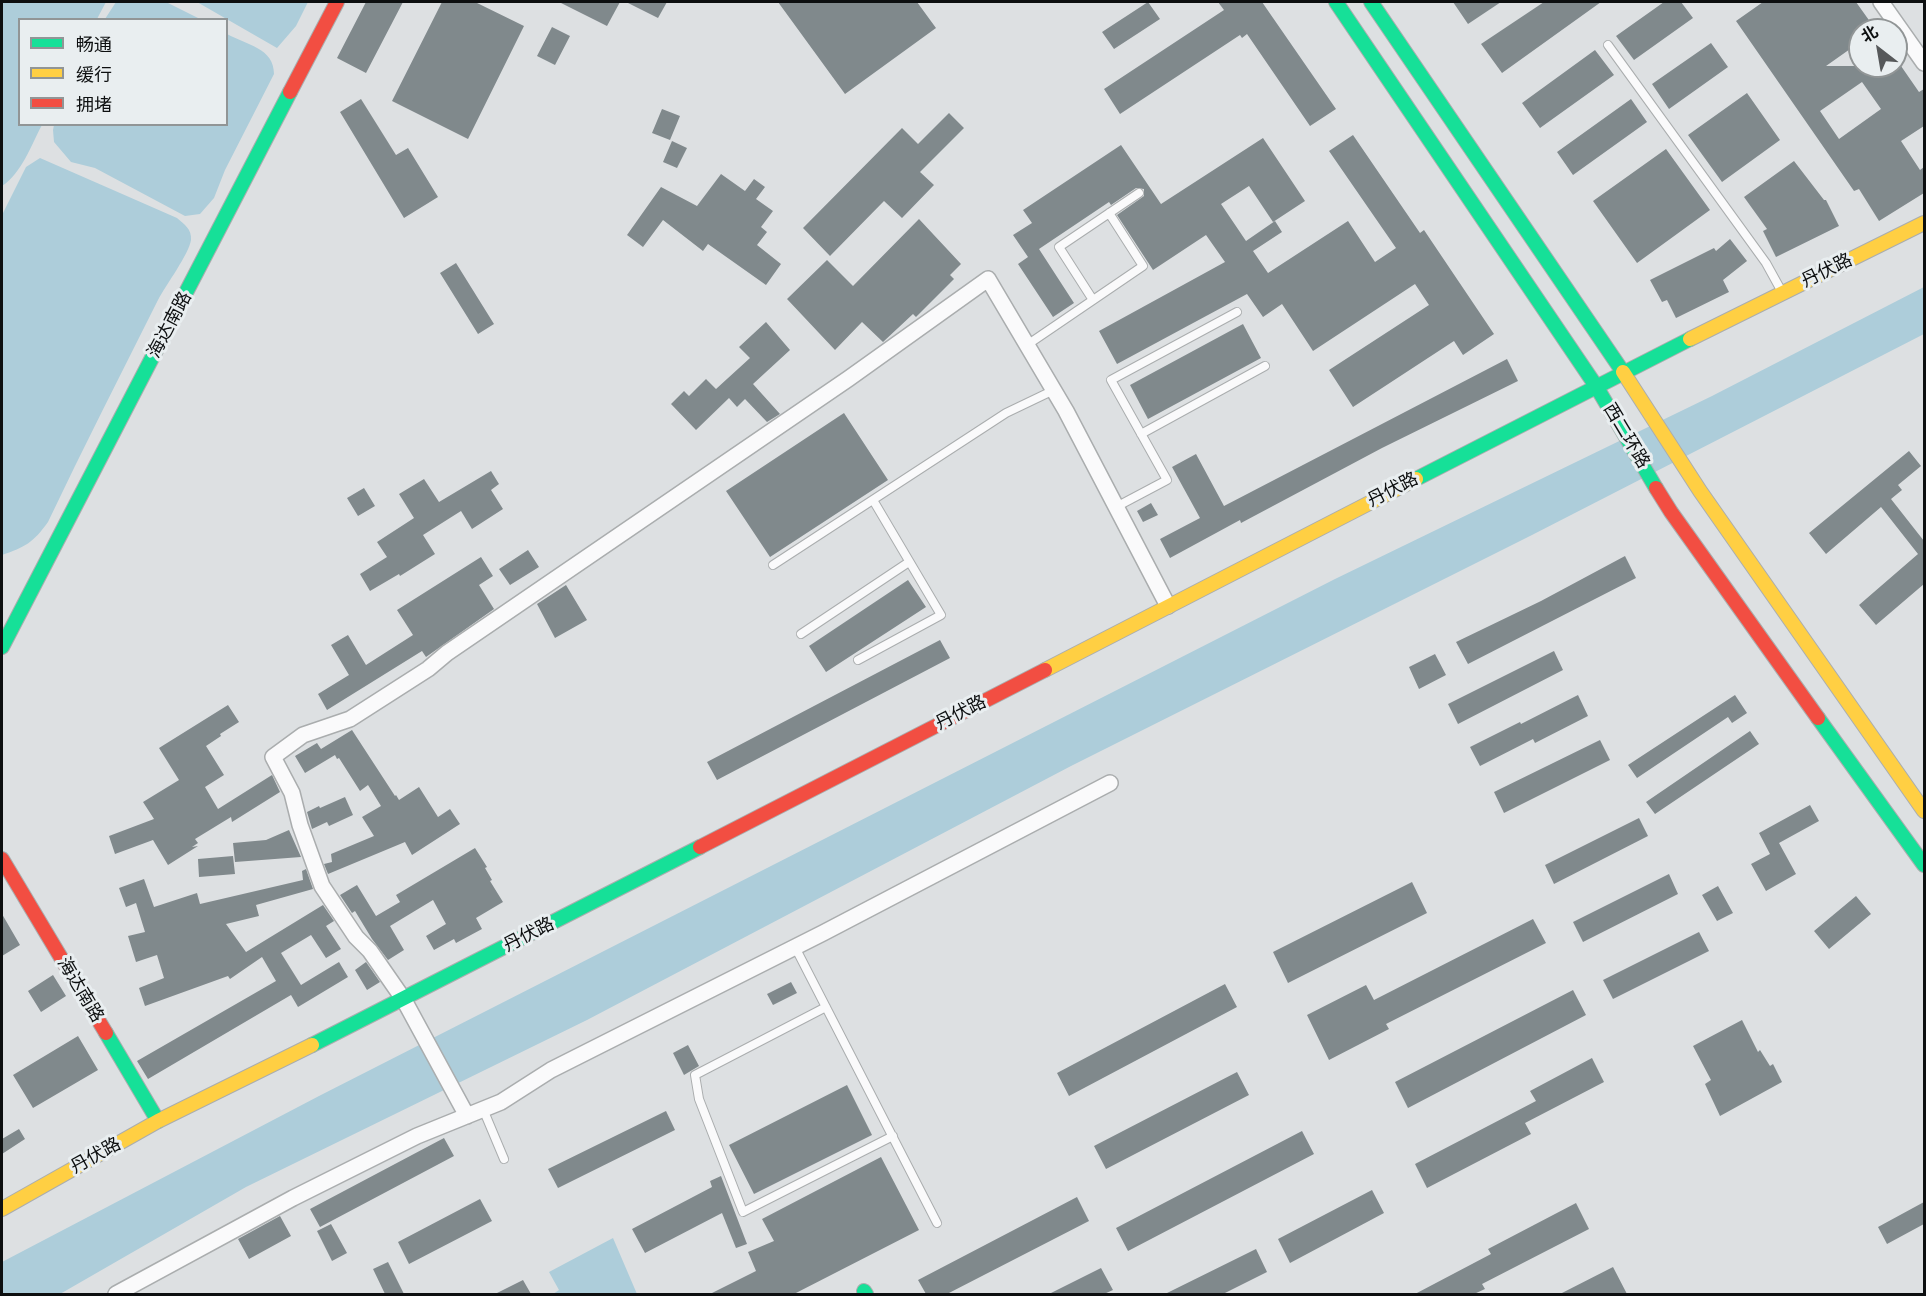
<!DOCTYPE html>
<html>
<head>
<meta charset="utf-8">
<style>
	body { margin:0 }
	#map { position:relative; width:1926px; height:1296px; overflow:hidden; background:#dde0e2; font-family:"Fira Sans","Noto Sans SC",sans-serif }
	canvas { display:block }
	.frame { position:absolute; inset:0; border:3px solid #0d0f10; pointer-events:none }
	.legend { position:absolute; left:18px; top:18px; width:210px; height:108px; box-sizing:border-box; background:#e9eef0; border:2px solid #919596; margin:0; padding:8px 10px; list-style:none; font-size:18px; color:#0d0f10 }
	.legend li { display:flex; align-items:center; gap:12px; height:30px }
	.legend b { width:30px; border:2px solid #919596 }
	.north { position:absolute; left:1848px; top:18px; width:60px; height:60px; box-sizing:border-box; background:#e9eef0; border:2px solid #919596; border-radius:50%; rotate:329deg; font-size:16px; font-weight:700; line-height:24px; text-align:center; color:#0d0f10 }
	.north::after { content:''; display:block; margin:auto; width:21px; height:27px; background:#56585a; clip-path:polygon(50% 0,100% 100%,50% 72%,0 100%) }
</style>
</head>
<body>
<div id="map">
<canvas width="1926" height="1296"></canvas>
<div class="frame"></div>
<ul class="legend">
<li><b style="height:8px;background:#16e098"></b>畅通</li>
<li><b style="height:8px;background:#ffcf43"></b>缓行</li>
<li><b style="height:8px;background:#f24e42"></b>拥堵</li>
</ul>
<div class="north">北</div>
</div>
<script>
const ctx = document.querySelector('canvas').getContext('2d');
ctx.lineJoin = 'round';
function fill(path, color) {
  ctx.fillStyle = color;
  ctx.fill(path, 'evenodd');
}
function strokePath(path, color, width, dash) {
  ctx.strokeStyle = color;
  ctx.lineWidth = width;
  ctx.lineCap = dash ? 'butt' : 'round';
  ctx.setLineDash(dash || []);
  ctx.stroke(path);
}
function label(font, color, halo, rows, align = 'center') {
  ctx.font = font + ' "Fira Sans","Noto Sans SC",sans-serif';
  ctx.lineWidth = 6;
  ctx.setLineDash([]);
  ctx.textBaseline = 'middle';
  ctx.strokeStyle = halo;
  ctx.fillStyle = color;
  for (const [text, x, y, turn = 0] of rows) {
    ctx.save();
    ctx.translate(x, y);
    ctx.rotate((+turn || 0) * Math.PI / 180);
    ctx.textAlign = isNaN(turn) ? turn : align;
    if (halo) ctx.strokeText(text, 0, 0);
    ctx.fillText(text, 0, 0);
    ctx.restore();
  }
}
const water = new Path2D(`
	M2 2H106L97 19 20 20V124L42 125C31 145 22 173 2 186Z
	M116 2H166L200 19H105Z
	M197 2H308L296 26 277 48Z
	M227 34C247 45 274 48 274 74L225 170 214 198 200 214 185 216 95 168 71 162 54 142 53 130 54 125 226 124Z
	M40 158 177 218C184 224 192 229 191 240 189 254 166 285 158 300 121 374 83 448 48 522 33 543 25 547 2 555V215L26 167Z
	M1924 287V334L1532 535 1071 766 587 1020 246 1187 60 1294H2V1262L319 1096 1335 579 1712 396Z
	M613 1238 637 1294H553L559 1290 549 1272Z`);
const building = new Path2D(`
	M366 2H403L366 73 337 58Z
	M442 2H475L524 26 468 139 392 101Z
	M559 2H620L607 26Z
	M626 2H667L658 18Z
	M778 2H917L936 28 845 94Z
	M1148 2 1160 19 1114 49 1102 32Z
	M1218 2H1262L1336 109 1310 126 1247 34 1242 38 1240 35 1120 114 1104 89 1224 10Z
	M1453 2H1501L1468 24Z
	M1544 2H1601L1502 73 1481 44Z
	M1664 2H1681L1693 18 1634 60 1616 36Z
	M1763 2H1856L1876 30H1860V42L1826 66H1901L1919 92 1924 89V126L1901 141 1920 170 1924 167V193L1879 221 1859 189 1854 191 1736 21ZM1862 82 1881 109 1839 139 1820 111Z
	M552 27 570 36 555 65 537 56Z
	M1711 43 1728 67 1669 109 1652 84Z
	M1595 50 1614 75 1540 128 1522 103Z
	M1747 93 1780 140 1722 182 1688 135Z
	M361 99 396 155 408 148 438 197 404 218 340 112Z
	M1631 99 1647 122 1573 175 1557 152Z
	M662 109 680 116 670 140 652 133Z
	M949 113 964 128 920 172 934 185 902 218 884 201 830 256 803 228 902 128 918 144Z
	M1353 135 1420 233 1424 230 1494 334 1463 355 1454 341 1353 407 1329 370 1429 305 1415 284 1313 351 1282 304 1263 317 1247 294 1117 364 1099 331 1225 262 1206 235 1153 270 1117 215 1144 196V189L1136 188 1111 205 1109 202 1039 249 1074 303 1053 317 1018 264 1028 257 1013 235 1032 223 1023 210 1121 145 1161 204 1263 138 1305 201 1273 222 1249 186 1221 204 1246 241 1275 221 1282 232 1253 251 1268 273 1348 221 1375 262 1396 248 1329 151Z
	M672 141 687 148 677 168 663 162Z
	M1666 149 1710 210 1637 263 1593 201Z
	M1794 161 1824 200H1826L1839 226 1776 257 1763 231 1767 229 1744 197Z
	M721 174 745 191 754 179 765 187 756 199 773 211 761 227 767 232 757 245 781 264 766 285 708 244 703 251 663 220 643 247 627 235 661 187 697 206Z
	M919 219 961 264 950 275 954 279 916 317 913 314 883 342 862 322 835 350 787 299 827 260 853 286Z
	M1730 239 1747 261 1723 280 1729 292 1676 318 1667 300 1662 302 1650 280 1714 248 1716 251Z
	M456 263 494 324 478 334 440 273Z
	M766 322 790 350 753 384 780 414 767 422 745 399 737 407 729 398 696 430 671 404 684 391 689 396 706 379 716 389 750 358 739 347Z
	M1243 324 1261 358 1148 419 1130 385Z
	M1507 359 1518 381 1382 448 1241 523 1240 520 1170 558 1160 539 1200 518 1172 467 1196 454 1224 506Z
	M844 413 888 480 770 557 726 491Z
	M1909 451 1921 466 1898 485 1902 490 1891 499 1924 541V584L1876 625 1859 605 1918 554 1881 507 1826 554 1809 533Z
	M491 471 499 484 491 490 503 509 472 529 461 511 423 535 435 554 400 576 399 574 370 591 360 574 387 557 377 542 414 518 399 494 424 479 439 502Z
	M364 488 375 506 358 516 347 498Z
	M1151 503 1158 515 1143 522 1137 511Z
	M528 550 539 567 510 585 499 569Z
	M1625 556 1636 578 1468 664 1456 642 1541 601Z
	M481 557 493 576 479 585 494 609 426 657 422 651 327 710 318 694 349 675 331 645 348 635 366 665 413 635 397 610Z
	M908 580 926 607 826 672 809 646Z
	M566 585 587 620 555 638 537 604Z
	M940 640 950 658 717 780 707 762Z
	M1554 651 1563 670 1458 724 1448 704Z
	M1435 654 1446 675 1419 689 1409 667Z
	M1578 695 1588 716 1535 743 1533 739 1480 766 1470 747 1520 722 1521 724Z
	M1735 695 1747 713 1732 723 1728 717 1637 778 1628 765Z
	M228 705 239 722 220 734 221 736 206 746 224 775 205 787 218 809 272 775 280 792 232 822 231 817 195 839 198 843 192 847 198 846 168 865 153 840 115 854 109 836 154 819 143 802 179 780 159 748Z
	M352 730 395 796 396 795 399 800 419 787 438 817 450 809 460 824 412 855 405 842 328 874 324 864 332 862 331 854 374 836 362 817 381 806 368 785 360 791 339 758 337 759 335 755 305 773 295 756 317 743 321 749Z
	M1750 731 1759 744 1655 814 1646 802Z
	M1600 740 1610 760 1504 813 1494 792Z
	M345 797 353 815 329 826 327 822 312 829 307 812 319 806 320 808Z
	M1810 805 1819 821 1779 843 1796 874 1766 891 1751 864 1770 854 1759 833Z
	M1639 818 1648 836 1554 884 1545 865Z
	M289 830 301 857 235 862 233 843 266 840Z
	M475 848 487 867 485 868 492 880 490 881 503 902 476 918 482 929 456 943 454 939 434 950 426 936 446 924 433 900 390 926 404 950 388 960 372 939 355 911 352 913 340 895 357 885 376 916 400 902 396 895Z
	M233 856 235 874 199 877 198 859Z
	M306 869 313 889 256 905 259 916 226 924 246 952 323 905 334 921 326 926 341 949 326 958 311 935 281 953 301 985 339 962 348 977 298 1007 291 995 148 1079 137 1061 276 981 262 957 230 979 228 976 145 1006 139 988 164 978 157 955 136 962 128 936 145 932 136 903 126 907 119 888 144 879 154 907 197 893 200 904 303 880 302 871Z
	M1669 874 1678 894 1583 942 1573 922Z
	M1412 882 1427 913 1288 983 1273 952Z
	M1718 886 1733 913 1717 921 1702 895Z
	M1856 896 1871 914 1829 949 1814 931Z
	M2 914 20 945 2 956Z
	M1533 919 1546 943 1386 1024 1389 1029 1329 1060 1307 1015 1366 985 1374 1000Z
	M1699 932 1709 951 1613 999 1603 980Z
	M366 962 380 982 367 990 355 970Z
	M53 975 66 996 41 1012 28 991Z
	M791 982 797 993 773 1005 767 994Z
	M1225 984 1237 1007 1069 1096 1057 1073Z
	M1573 990 1586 1015 1408 1108 1395 1082Z
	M1742 1020 1758 1052 1760 1050 1770 1066 1773 1064 1782 1082 1720 1116 1705 1084 1711 1080 1693 1046Z
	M78 1036 98 1070 33 1108 13 1075Z
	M688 1045 699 1066 684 1075 673 1053Z
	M1592 1058 1604 1082 1525 1123 1531 1134 1427 1188 1415 1164 1536 1101 1530 1091Z
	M1237 1072 1249 1095 1106 1169 1094 1146Z
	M847 1085 872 1135 754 1194 729 1145Z
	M666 1111 675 1130 558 1188 548 1169Z
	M19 1129 25 1139 2 1154V1139Z
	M1302 1131 1314 1154 1128 1251 1116 1228Z
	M444 1138 454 1156 320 1227 310 1209Z
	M881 1157 919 1230 794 1294H710L756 1271 748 1252 774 1241 762 1219Z
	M721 1176 747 1244 736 1248 722 1213 645 1253 632 1229 712 1187 710 1181Z
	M1372 1190 1384 1213 1290 1263 1278 1239Z
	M1077 1197 1089 1221 947 1294H926L918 1280Z
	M480 1199 492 1221 409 1264 398 1242Z
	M1924 1202V1224L1887 1244 1878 1227Z
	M1576 1203 1589 1229 1482 1284 1485 1289 1474 1294H1415L1491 1254 1488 1249Z
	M280 1216 291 1236 249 1259 238 1239Z
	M331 1224 347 1253 332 1261 317 1231Z
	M1256 1249 1267 1272 1223 1294H1165Z
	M388 1262 404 1294H385L373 1269Z
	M1613 1267 1627 1294H1560Z
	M1101 1268 1113 1290 1104 1294H1049Z
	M523 1280 531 1294H495Z`);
const lane = new Path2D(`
	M1608 45 1766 263 1782 292
	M1093 300 1059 247 1139 193
	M1027 345 1143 266 1109 213
	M1141 434 1265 366
	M1116 507 1167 480 1111 380 1237 312
	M773 565 1006 413 1054 390
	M801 634 909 562
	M858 660 941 615 873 500
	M795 947 937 1223
	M826 1007 695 1075 699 1099 743 1212 893 1136
	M483 1109 504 1159`);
const street = new Path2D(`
	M1881 2 1924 63
	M467 1116 404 1000 370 951 356 937 322 886 300 825 292 793 273 757 303 735 350 719 428 669 447 653 848 379 988 279 1066 411 1168 606
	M116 1294 293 1198 417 1136 501 1102 551 1070 823 933 1110 783`);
const fast = new Path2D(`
	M1336 2 1596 386 1656 488
	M1371 2 1623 372
	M1416 479 1690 339
	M2 647 290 92
	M1818 718 1924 865
	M106 1033 158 1121
	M312 1045 700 847
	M864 1291 866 1294`);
const slow = new Path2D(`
	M1690 339 1924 223
	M1623 372 1700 491 1924 811
	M1045 670 1416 479
	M2 1209 158 1121 312 1045`);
const jam = new Path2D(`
	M290 92 337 2
	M1656 488 1671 512 1818 718
	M700 847 1045 670
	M2 859 106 1033`);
const streetNames = [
	["丹伏路",1827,271,-26],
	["海达南路",170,325,-62],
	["西二环路",1626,436,59],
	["丹伏路",1393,490,-27],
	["丹伏路",961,713,-27],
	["丹伏路",529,935,-27],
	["海达南路",80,990,59],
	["丹伏路",96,1156,-29]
];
fill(water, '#adcdda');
fill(building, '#80898c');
strokePath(lane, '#aaadae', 10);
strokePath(street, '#aaadae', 18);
strokePath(fast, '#aaadae', 16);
strokePath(slow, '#aaadae', 16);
strokePath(jam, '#aaadae', 16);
strokePath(lane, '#fafafb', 8);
strokePath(street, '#fafafb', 15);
strokePath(fast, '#16e098', 14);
strokePath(slow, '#ffcf43', 14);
strokePath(jam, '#f24e42', 14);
label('18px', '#0d0f10', '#e9eef0', streetNames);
</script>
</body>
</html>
